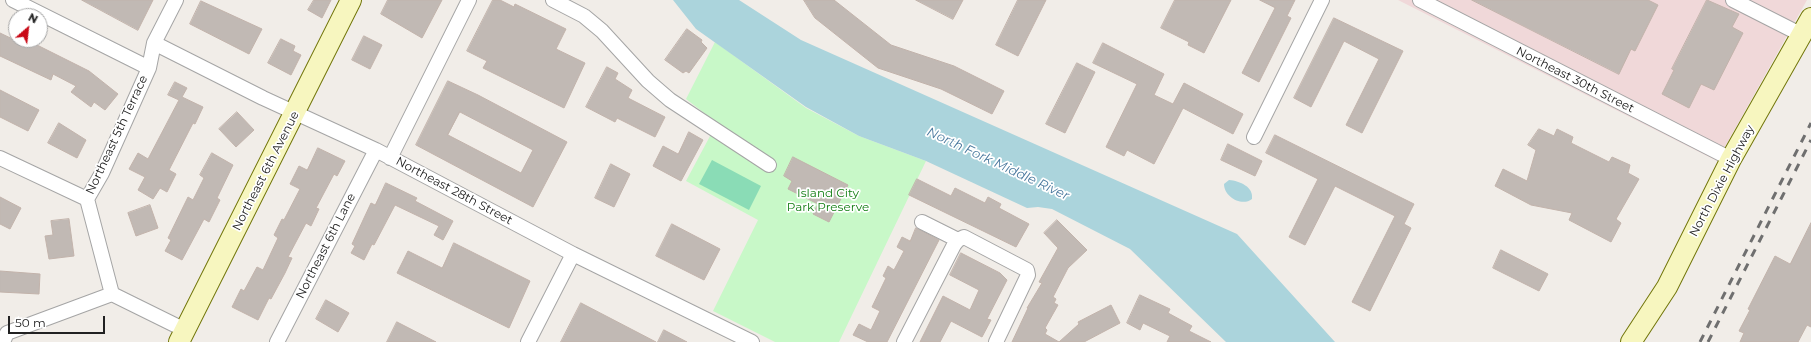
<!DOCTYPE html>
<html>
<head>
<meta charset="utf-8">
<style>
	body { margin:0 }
	#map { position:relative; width:1811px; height:342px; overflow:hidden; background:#f1ede8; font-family:Montserrat,sans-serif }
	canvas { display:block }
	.north { position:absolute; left:8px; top:8px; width:40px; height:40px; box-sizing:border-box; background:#fff; border:1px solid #a6a6a6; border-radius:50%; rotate:28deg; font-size:11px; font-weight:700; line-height:16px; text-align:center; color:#212121 }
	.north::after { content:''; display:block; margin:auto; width:14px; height:18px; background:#c90916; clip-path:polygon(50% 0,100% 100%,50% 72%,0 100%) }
	.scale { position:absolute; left:8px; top:316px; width:97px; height:18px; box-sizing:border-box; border:2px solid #212121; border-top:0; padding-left:5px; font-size:12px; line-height:14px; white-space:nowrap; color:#212121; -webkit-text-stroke:3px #fff; paint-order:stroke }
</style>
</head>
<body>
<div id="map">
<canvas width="1811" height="342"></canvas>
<div class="north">N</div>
<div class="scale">50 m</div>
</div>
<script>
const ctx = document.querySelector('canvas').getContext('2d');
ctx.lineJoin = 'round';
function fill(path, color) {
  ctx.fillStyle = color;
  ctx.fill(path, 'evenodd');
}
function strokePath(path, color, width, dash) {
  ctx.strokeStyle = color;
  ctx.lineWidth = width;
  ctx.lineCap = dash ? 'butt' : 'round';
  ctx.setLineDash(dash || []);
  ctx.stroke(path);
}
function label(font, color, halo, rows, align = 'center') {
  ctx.font = font + ' Montserrat,sans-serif';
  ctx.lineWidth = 3.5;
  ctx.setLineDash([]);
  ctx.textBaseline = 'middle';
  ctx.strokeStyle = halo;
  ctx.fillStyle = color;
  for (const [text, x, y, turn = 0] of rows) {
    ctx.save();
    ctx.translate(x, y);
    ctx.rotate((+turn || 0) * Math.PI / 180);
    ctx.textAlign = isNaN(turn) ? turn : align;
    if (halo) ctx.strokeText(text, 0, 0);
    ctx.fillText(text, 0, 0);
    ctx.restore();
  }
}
const commercial = new Path2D(`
	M1398 0H1807L1717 161Z`);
const park = new Path2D(`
	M715 42 806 108 859 136 926 161 839 342H775L713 311 758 220 686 181 717 123 686 99Z`);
const pitch = new Path2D(`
	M712 160 761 186 749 210 699 184Z`);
const water = new Path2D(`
	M673 0H739L801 40 1237 234 1335 342H1226L1130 249 1052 209 1038 207 1027 208 926 161 859 136 806 107 696 29Z
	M1229 180C1240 181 1254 187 1252 199 1242 207 1224 197 1224 184Z`);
const building = new Path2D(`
	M82 0H153L138 30Z
	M314 0H331L322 18 308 10Z
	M388 0H442L422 38 381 14Z
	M493 0H500L514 7 515 4 566 29 556 49 585 63 564 108 483 68 487 61 467 51Z
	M804 0H834L891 45 954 66 1004 91 992 114 941 89 878 68 815 18Z
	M916 0H963L953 19Z
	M1018 0H1046L1018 56 996 45Z
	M1175 0H1231L1204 53 1188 45 1189 42 1161 28Z
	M1260 0H1295L1287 16 1291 18 1259 82 1242 73 1275 8Z
	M1472 0H1648L1658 5 1635 51 1631 49 1619 74Z
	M1707 0 1739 14 1732 27 1743 33 1714 90 1701 84 1689 108 1662 94 1674 70 1672 69Z
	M201 1 262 29 249 54 190 24Z
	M1334 18 1403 51 1362 133 1346 125 1379 59 1344 41 1311 107 1294 98Z
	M687 29 702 40 701 42 707 48 689 73 686 71 683 73 665 60Z
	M0 33 23 44 24 40H27L89 71 118 94 105 110 94 102 91 107 71 92 76 86 53 74 51 80 0 56Z
	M364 36 382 45 370 69 352 60Z
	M281 39 295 46 293 51 301 55 291 75 268 63Z
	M1103 43 1164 74 1154 95 1173 104 1184 83 1243 114 1233 134 1183 108 1154 164 1127 150 1124 156 1106 147 1137 84 1093 63Z
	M1077 63 1095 72 1065 133 1046 124Z
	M607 67 618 73 615 79 632 90 628 98 665 117 655 137 617 118 615 122 586 107Z
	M448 81 478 95 567 142 533 207 416 145ZM460 112 533 150 521 173 448 135Z
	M175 82 187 88 182 97 203 107 195 124 193 123 169 170 176 174 167 192 160 188 153 199 138 190 145 177 129 169 138 153 148 159 179 100 168 95Z
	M0 90 39 110 28 131 0 117Z
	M237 112 254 130 236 147 219 129Z
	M59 123 86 140 77 158 48 143Z
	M1539 129 1554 136 1557 129 1573 137 1571 143 1609 162 1612 157 1630 165 1628 173 1639 179 1616 219 1621 223 1611 242 1569 220 1572 213 1531 205 1495 186 1503 169 1527 181 1536 150 1528 145Z
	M689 132 703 140 681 181 653 166 663 146 678 154Z
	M1275 135 1414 204 1404 224 1411 228 1370 311 1352 302 1395 216 1335 186 1305 245 1289 237 1318 179 1266 153Z
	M1228 144 1262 161 1255 176 1221 160Z
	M318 148 345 161 337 176 334 174 316 208 319 209 311 226 306 223 288 257 292 258 285 273 271 299 269 298 258 320 232 307 241 289 244 291 257 267 263 270 278 238 274 235 282 219 284 220 300 189 290 184 299 166 307 170Z
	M212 153 233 165 217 198 220 200 209 222 204 219 182 260 165 251 171 240 168 238 188 197 193 200 204 178 200 175Z
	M793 157 848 185 829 222 813 214 818 204 788 189 792 181 784 176Z
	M611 164 630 174 614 207 595 198Z
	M917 179 951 196 955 188 985 203 988 197 1001 204 999 208 1029 224 1016 247 909 195Z
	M386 183 417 198 415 201 453 221 443 240 434 235 439 226 395 205 374 245 372 244 364 260 351 253 355 246 352 244 364 218 371 203 375 205Z
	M0 197 21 208 10 229 0 224Z
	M150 205 158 228 136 236 128 213Z
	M69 219 74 256 49 259 45 236 53 235 51 221Z
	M1057 220 1087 250 1068 268 1053 297 1056 299 1054 303 1058 305 1045 328 1047 330 1045 334 1059 342 1079 324 1078 322 1111 305 1120 323 1084 342H1012L1028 308H1027L1042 283 1039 282 1058 248 1044 233Z
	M1811 223V327L1807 325 1798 342H1740L1744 333 1739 331 1750 310 1748 309 1775 256 1790 264Z
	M672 224 720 249 704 280 656 256Z
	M916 228 939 240 887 342H868L853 335 859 324 871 330 880 311 872 307 886 278 883 276 888 266 894 270 904 251 897 247 902 237 910 241Z
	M454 243 530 281 509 328 397 273 408 251 442 268Z
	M1501 250 1548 274 1539 291 1493 268Z
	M961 253 1000 273 1007 280 987 319 991 320 982 337 951 321 940 342H920L943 296 970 310 979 290 950 275Z
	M0 271 40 274 39 294 0 292Z
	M1140 295 1170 309 1168 313 1192 326 1189 331 1211 342H1167L1170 336 1143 323 1140 330 1127 323Z
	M326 300 349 313 338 332 316 319Z
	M581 303 656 342H561Z
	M397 322 436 342H387Z
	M664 330 687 342H658Z`);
const street = new Path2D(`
	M13 0 149 68
	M553 0 584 16 602 31 648 81 670 100 769 165
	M1420 0 1731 159
	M1733 0 1802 35
	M154 43 263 98 376 150 573 254 752 342
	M1254 137 1322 0
	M0 158 87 199
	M390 158 469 0
	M922 222 958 240
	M112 294 87 199 102 173 149 68 154 43 176 0
	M112 294 185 330
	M3 342 7 333 112 294
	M277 342 376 150
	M528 342 573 254
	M904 342 954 245 958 240 964 237 1027 270 1028 275 996 342`);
const secondary = new Path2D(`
	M179 342 351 0
	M1631 342 1667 287 1731 159 1811 18`);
const rail = new Path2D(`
	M1700 342 1811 123
	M1708 342 1811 140`);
const streetNames = [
	["Northeast 30th Street",1575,80,27],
	["Northeast 5th Terrace",117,135,-65],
	["Northeast 6th Avenue",266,171,-63],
	["North Dixie Highway",1722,181,-62],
	["Northeast 28th Street",454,191,28],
	["Northeast 6th Lane",326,246,-63]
];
const parkNames = [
	["Island City",828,193],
	["Park Preserve",828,207]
];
const waterNames = [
	["North Fork Middle River",998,164,25]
];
fill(commercial, '#f0d8d9');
fill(park, '#c8f8c8');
fill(pitch, '#8adcb6');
fill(water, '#abd4dc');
fill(building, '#c1b9b4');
strokePath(building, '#c2b3ab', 1);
strokePath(street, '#a5a5a5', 16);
strokePath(secondary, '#72760a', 22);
strokePath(street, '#fff', 14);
strokePath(secondary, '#f7f6bf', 20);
strokePath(rail, '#6f6f6f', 3, [8, 8]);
label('12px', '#212121', '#fff', streetNames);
label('12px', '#117d12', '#fff', parkNames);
label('italic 13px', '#4a799e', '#fff', waterNames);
</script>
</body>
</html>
